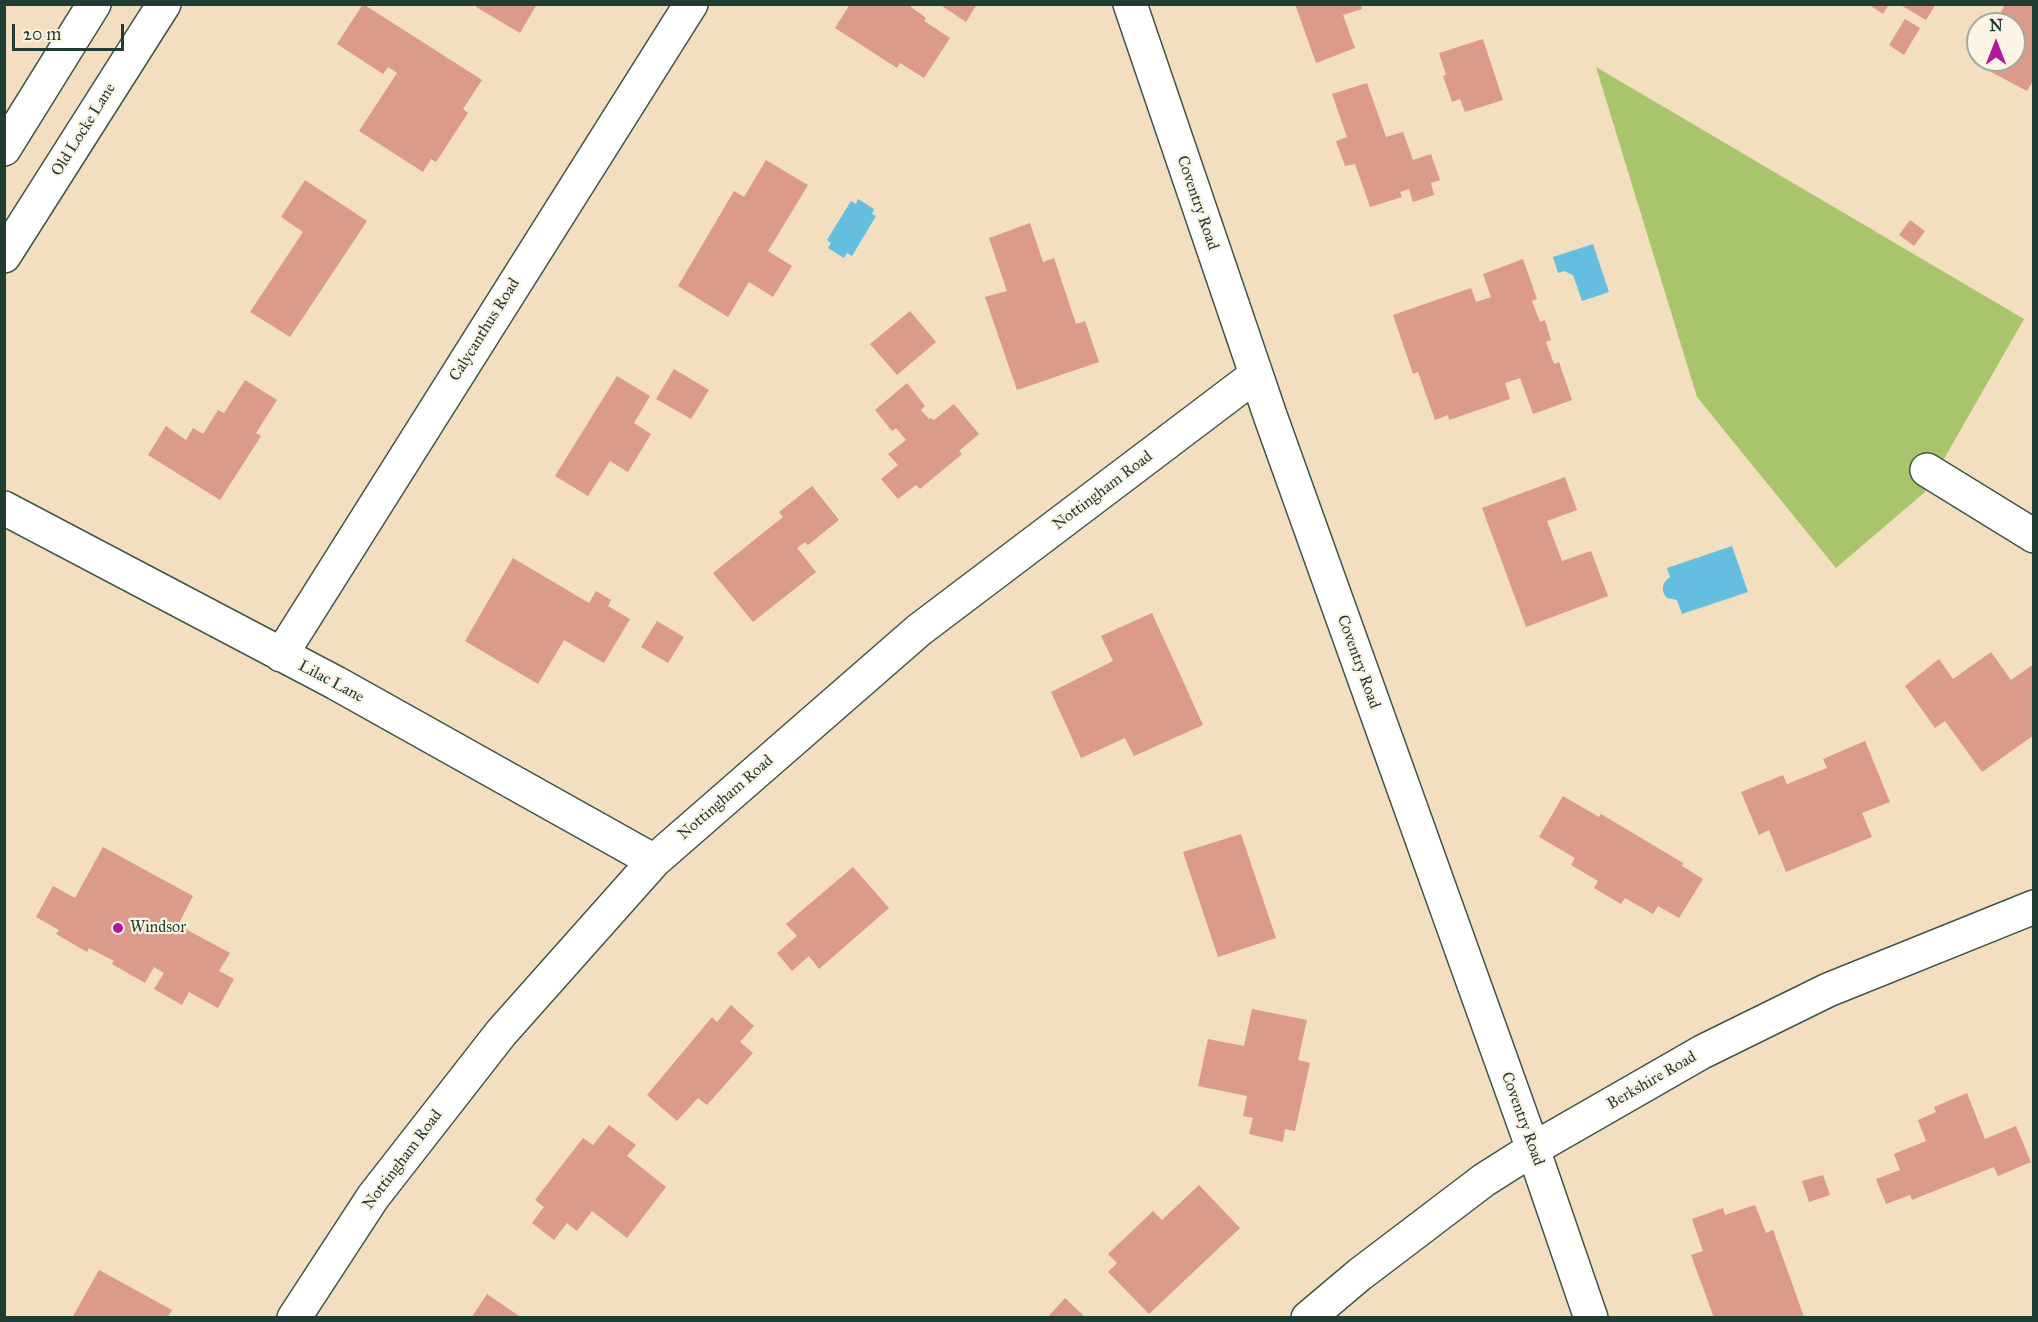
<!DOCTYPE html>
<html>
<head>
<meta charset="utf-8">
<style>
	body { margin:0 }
	#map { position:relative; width:2038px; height:1322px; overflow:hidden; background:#f3dec0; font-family:"IM FELL Great Primer",serif }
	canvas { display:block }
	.frame { position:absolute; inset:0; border:6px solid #1f3d34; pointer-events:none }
	.north { position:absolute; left:1966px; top:12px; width:60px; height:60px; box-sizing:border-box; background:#fcf5e5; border:2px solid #a4ab9e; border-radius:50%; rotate:0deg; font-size:16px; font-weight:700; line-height:24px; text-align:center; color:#1f3d34 }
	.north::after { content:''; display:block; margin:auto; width:21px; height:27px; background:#b5179e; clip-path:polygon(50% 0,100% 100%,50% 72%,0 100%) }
	.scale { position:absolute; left:12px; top:24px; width:112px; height:27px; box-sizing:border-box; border:3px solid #1f3d34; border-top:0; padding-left:8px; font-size:18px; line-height:21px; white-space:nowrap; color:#1f3d34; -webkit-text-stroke:4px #fcf5e5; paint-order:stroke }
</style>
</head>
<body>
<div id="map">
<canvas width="2038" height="1322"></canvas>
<div class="frame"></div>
<div class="north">N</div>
<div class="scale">20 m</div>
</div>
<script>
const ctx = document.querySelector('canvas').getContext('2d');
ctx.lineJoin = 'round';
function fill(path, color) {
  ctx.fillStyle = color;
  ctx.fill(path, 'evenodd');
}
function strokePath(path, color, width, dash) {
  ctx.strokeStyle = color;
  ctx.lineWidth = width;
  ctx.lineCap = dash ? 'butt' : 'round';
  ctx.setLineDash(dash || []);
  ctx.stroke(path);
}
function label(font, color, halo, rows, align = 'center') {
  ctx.font = font + ' "IM FELL Great Primer",serif';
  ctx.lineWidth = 4.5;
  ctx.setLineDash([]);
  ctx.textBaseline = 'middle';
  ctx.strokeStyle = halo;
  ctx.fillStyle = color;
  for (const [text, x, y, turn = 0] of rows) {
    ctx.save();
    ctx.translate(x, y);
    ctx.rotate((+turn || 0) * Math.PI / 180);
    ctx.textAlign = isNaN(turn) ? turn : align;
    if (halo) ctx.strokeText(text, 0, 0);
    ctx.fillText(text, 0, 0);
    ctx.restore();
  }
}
const green = new Path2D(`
	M1596 67 2024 319 1925 492 1836 568 1697 397Z`);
const water = new Path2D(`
	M858 199 874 209 872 214 876 216 852 256 847 253 844 258 828 248 831 243 827 240 851 201 856 204Z
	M1593 244 1609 292 1582 301 1573 275 1564 271 1558 273 1553 257Z
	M1732 546 1748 592 1682 614 1677 600 1667 598C1660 590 1662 583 1670 577L1667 568Z`);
const building = new Path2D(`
	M363 4 482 80 463 109 468 113 436 162 431 159 423 172 359 131 397 73 388 67 383 74 337 44Z
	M478 4H537L520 33 476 7Z
	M850 4H912L911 7 926 18 924 21 950 38 924 78 900 63 897 68 835 28Z
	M939 4H977L966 22Z
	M1295 4H1361L1362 9 1343 15 1355 48 1316 63Z
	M1868 4H1889L1883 14Z
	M1899 4H1936L1926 20Z
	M2005 4H2034V79L2027 91 1974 63 1978 55V60H2014V24H1995Z
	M1905 19 1920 28 1904 55 1889 45Z
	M1483 39 1503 100 1465 112 1460 99 1452 102 1443 76 1446 75 1439 53Z
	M1367 83 1386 137 1403 132 1413 160 1431 154 1440 180 1431 183 1434 195 1413 202 1409 189 1400 192 1402 197 1370 207 1355 164 1345 166 1336 141 1347 137 1332 94Z
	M766 160 808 185 768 251 792 266 773 297 749 282 728 317 678 286 734 191 744 197Z
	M305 180 367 221 290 337 250 312 303 232 281 217Z
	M1910 220 1925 231 1914 246 1899 235Z
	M1030 223 1043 262 1054 258 1076 324 1085 321 1099 362 1017 390 985 297 1007 291 989 238Z
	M1523 259 1537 299 1532 301 1540 322 1545 320 1551 340 1546 342 1554 364 1559 362 1572 400 1533 414 1520 378 1505 383 1510 399 1449 420 1448 415 1435 420 1418 372 1413 374 1393 315 1471 288 1476 302 1491 297 1483 274Z
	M910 311 936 342 897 375 870 344Z
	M674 369 709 390 691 419 656 399Z
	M617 376 650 396 634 423 651 434 628 472 610 461 588 496 555 476Z
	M245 380 277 400 256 433 261 436 220 500 148 455 166 426 186 440 193 428 203 434 218 410 224 413Z
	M907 383 925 406 921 410 929 419 931 418 934 420 954 404 979 434 959 451 962 454 920 489 916 485 898 499 881 479 898 465 888 454 906 440 896 428 892 431 875 410Z
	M1565 477 1577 510 1547 521 1562 561 1591 551 1608 596 1526 627 1482 508Z
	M812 486 839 520 808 545 805 542 797 548 816 572 753 622 713 573 783 517 779 512Z
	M513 558 589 603 596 591 611 600 608 606 630 619 604 663 564 640 538 684 465 641Z
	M1152 613 1203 725 1134 756 1125 738 1081 758 1051 692 1113 661 1101 636Z
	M657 621 684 637 668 663 641 647Z
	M1991 652 2011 680 2034 664V735L1982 772 1945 721 1935 728 1905 686 1939 659 1953 679Z
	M1865 741 1890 802 1862 813 1872 837 1786 872 1769 830 1759 835 1741 792 1783 775 1787 784 1827 768 1823 759Z
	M1563 796 1599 817 1601 814 1683 863 1682 866 1703 879 1679 918 1658 906 1653 914 1625 898 1621 904 1594 888 1598 881 1571 865 1575 858 1539 837Z
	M1241 834 1276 938 1218 957 1183 852Z
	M103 847 193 896 178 925 230 953 219 971 234 979 218 1008 189 992 182 1005 154 989 164 973 154 967 145 983 112 964 114 961 89 948 87 952 56 934 59 930 36 917 53 886 75 898Z
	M853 867 889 908 819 969 809 956 792 971 777 953 797 936 786 924Z
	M731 1005 754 1026 740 1042 753 1053 707 1105 698 1098 677 1121 647 1095 712 1017 717 1022Z
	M1252 1009 1307 1020 1298 1060 1310 1063 1295 1131 1285 1129 1283 1142 1249 1134 1253 1118 1243 1116 1247 1096 1198 1086 1208 1039 1244 1046Z
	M1967 1093 1985 1139 2016 1126 2031 1162 1998 1176 1994 1167 1912 1200 1910 1195 1886 1204 1876 1179 1900 1170 1894 1154 1926 1141 1918 1120 1936 1112 1934 1107Z
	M609 1125 636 1145 627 1156 666 1187 627 1238 592 1211 577 1231 567 1223 554 1240 532 1223 544 1207 535 1200 583 1138 593 1145Z
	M1823 1175 1830 1195 1809 1202 1802 1181Z
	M1199 1185 1240 1228 1149 1314 1108 1272 1117 1263 1108 1254 1153 1211 1162 1220Z
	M1755 1205 1766 1233 1773 1230 1804 1317 1714 1318 1691 1255 1703 1251 1692 1219 1723 1208 1725 1215Z
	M99 1270 172 1310 167 1318H72Z
	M487 1294 522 1318H471Z
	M1065 1298 1086 1318H1047Z`);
const minor = new Path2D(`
	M1130 4 1271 418 1533 1149 1591 1318
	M4 149 94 4
	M4 256 164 4
	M1927 470 2034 536
	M4 508 336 683 654 861
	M281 655 691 4
	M294 1318 373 1197 501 1033 654 861 919 630 1256 375
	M1308 1318 1359 1275 1484 1180 1533 1149 1702 1052 1828 990 2034 907`);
const markers = [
	[118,928,6,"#b5179e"]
];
const streetNames = [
	["Old Locke Lane",84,130,-58],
	["Coventry Road",1197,203,71],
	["Calycanthus Road",485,330,-58],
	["Nottingham Road",1103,491,-37],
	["Coventry Road",1358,662,70],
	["Lilac Lane",331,682,28],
	["Nottingham Road",726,798,-41],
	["Berkshire Road",1652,1081,-30],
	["Coventry Road",1522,1119,70],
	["Nottingham Road",403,1160,-53]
];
const poiNames = [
	["Windsor",130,928]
];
fill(green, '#a9c56c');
fill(water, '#63bee0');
fill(building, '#db9a8a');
strokePath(minor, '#3f5549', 36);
strokePath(minor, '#fff', 33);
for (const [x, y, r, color] of markers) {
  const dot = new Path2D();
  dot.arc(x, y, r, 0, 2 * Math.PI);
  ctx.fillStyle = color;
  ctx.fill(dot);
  strokePath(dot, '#fcf5e5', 2);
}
label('16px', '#1f3d34', '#fcf5e5', streetNames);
label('16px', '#1f3d34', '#fcf5e5', poiNames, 'left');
</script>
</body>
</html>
